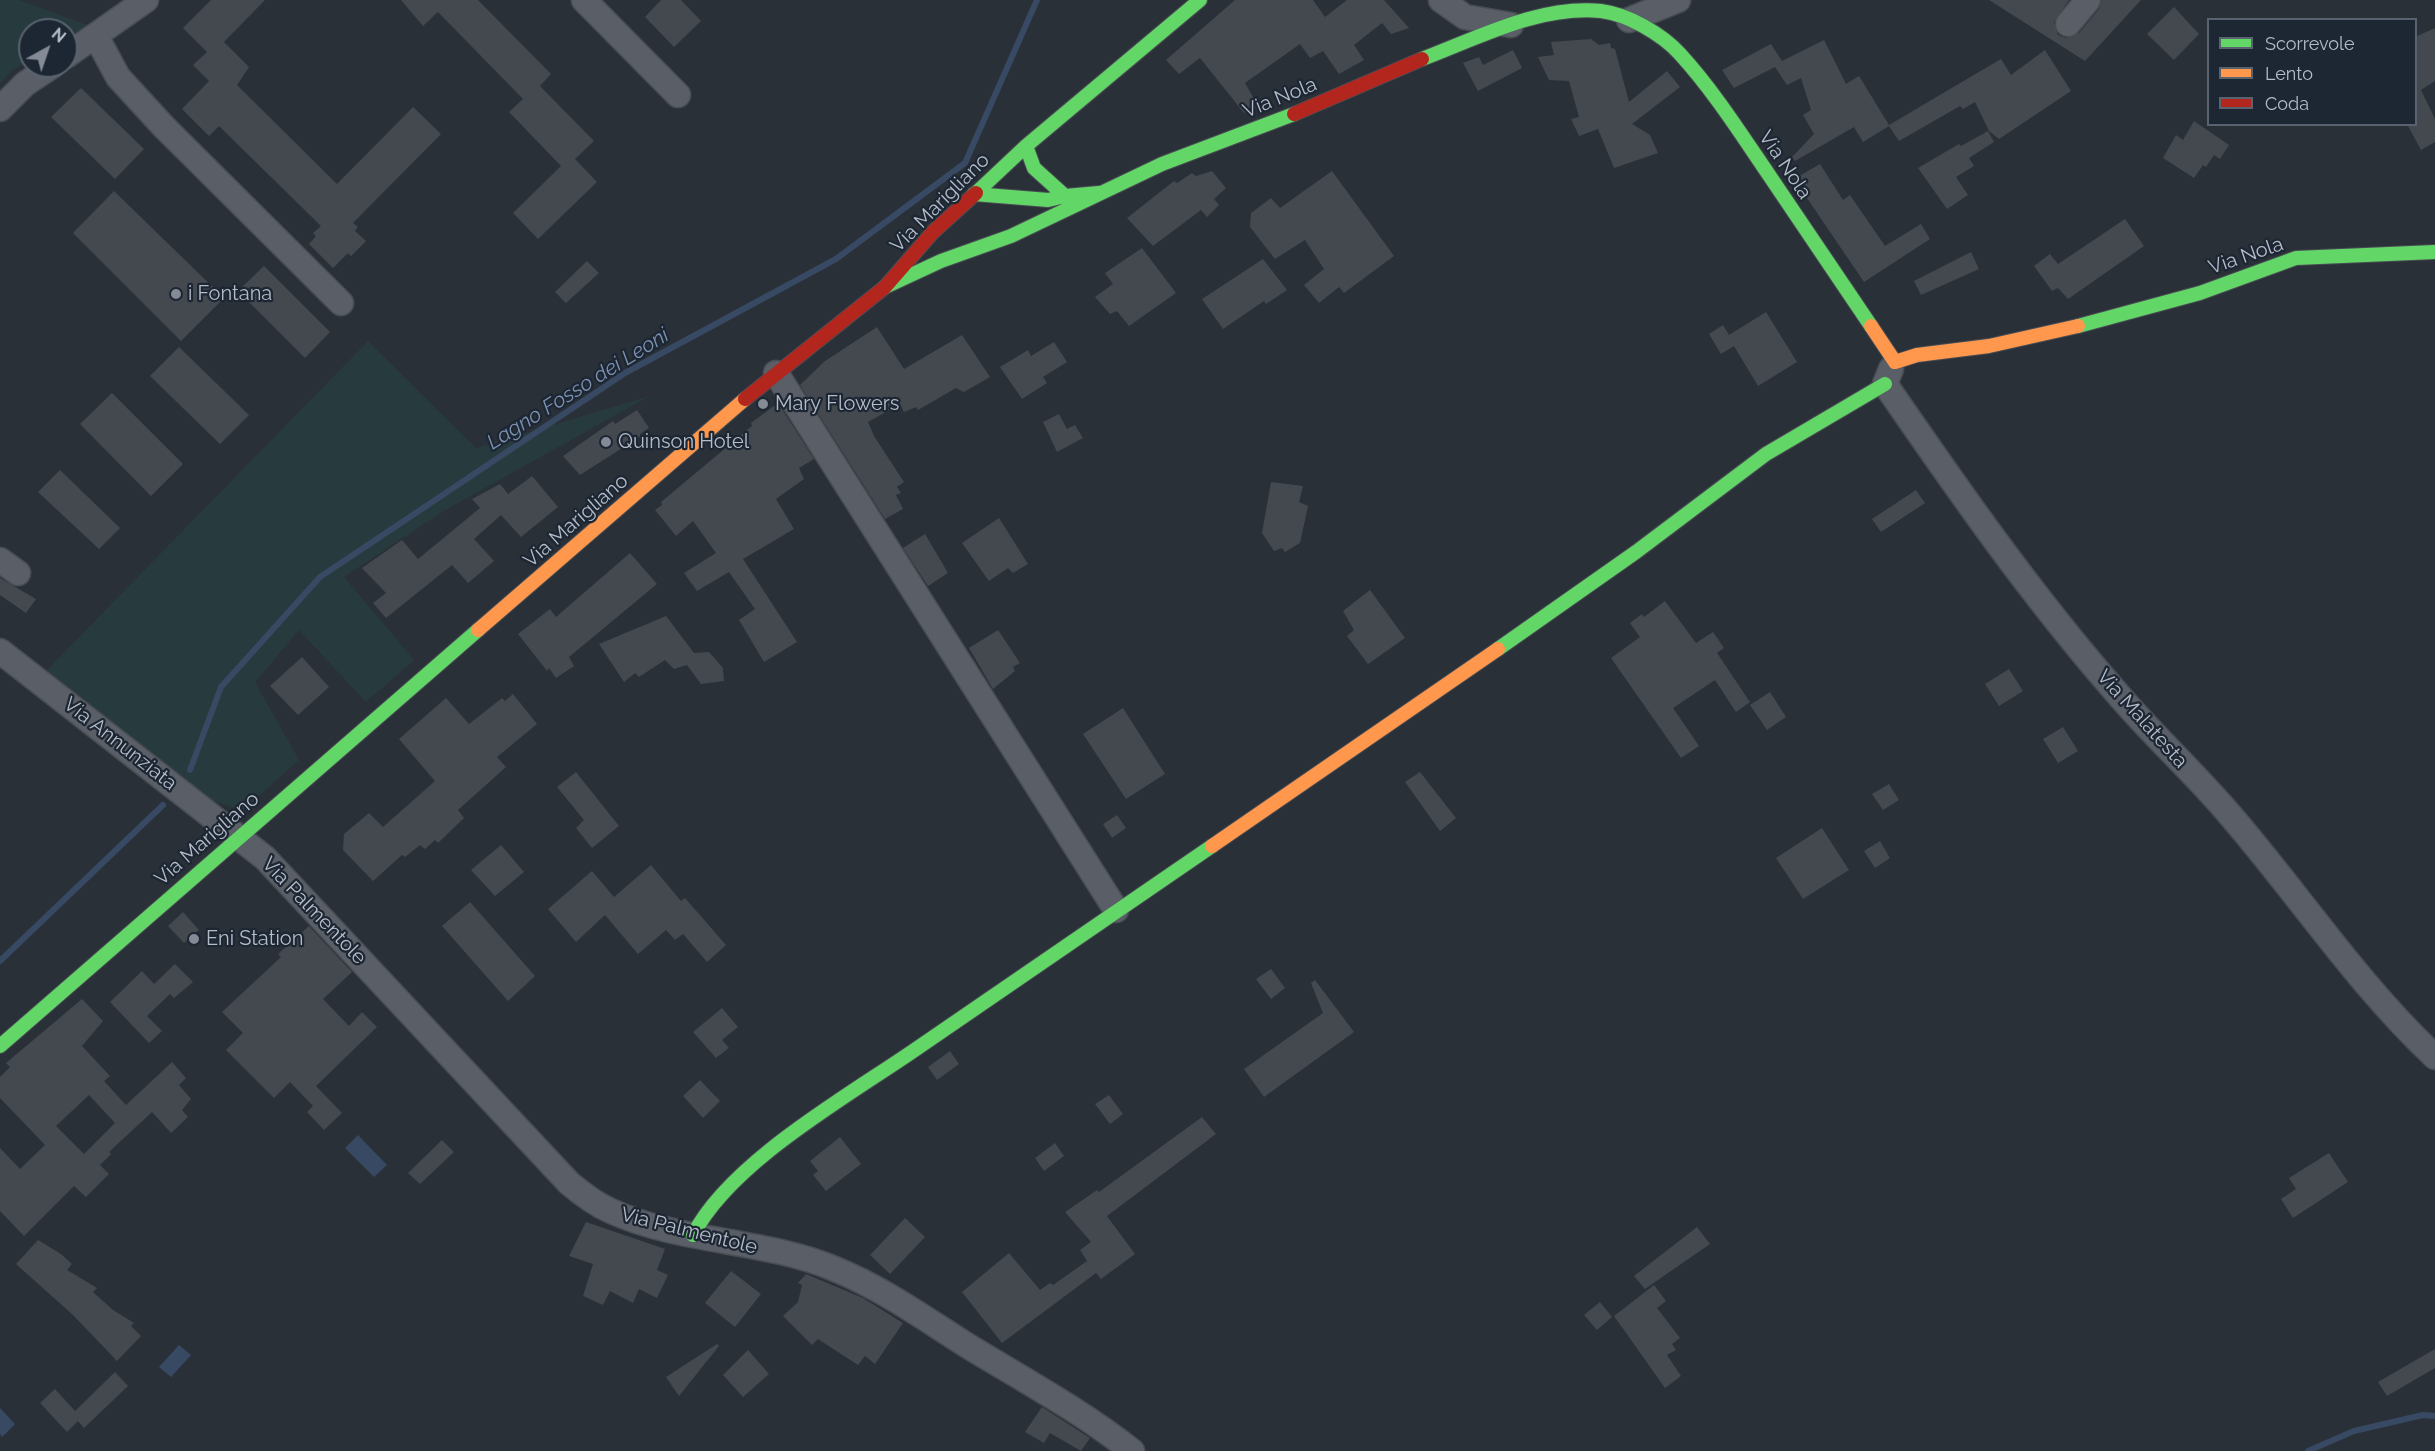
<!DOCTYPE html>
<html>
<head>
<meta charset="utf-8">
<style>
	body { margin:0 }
	#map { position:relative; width:2435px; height:1451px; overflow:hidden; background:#2a3038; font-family:Raleway,sans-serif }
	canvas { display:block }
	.legend { position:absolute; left:2207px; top:18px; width:210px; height:108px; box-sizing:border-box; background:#1d2633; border:2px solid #59626f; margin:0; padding:8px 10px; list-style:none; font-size:18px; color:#b4bcc9 }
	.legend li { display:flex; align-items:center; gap:12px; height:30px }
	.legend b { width:30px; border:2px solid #59626f }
	.north { position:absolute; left:18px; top:18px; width:60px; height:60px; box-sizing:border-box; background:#1d2633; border:2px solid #59626f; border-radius:50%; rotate:40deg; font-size:16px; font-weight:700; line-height:24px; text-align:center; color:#b4bcc9 }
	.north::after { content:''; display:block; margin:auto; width:21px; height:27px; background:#848b96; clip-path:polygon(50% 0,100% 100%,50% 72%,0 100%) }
</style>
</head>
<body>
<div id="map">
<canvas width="2435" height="1451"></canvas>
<ul class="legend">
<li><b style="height:8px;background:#63d668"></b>Scorrevole</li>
<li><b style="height:8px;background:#ff974d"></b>Lento</li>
<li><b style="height:8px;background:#b3261e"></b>Coda</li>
</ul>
<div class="north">N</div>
</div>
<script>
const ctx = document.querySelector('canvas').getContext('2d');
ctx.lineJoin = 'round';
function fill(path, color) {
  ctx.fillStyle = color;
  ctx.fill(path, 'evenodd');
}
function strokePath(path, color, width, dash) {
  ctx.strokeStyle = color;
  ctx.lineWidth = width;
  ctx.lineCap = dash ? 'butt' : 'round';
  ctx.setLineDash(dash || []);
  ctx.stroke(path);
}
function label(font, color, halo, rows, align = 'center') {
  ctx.font = font + ' Raleway,sans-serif';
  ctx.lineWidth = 4.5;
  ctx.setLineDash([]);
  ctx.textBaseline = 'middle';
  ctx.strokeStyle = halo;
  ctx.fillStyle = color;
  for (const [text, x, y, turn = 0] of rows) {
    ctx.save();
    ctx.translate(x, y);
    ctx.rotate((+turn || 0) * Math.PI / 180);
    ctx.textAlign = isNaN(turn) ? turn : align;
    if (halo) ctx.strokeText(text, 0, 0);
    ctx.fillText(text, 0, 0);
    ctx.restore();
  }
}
const green = new Path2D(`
	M0 0H19L90 26 66 40V30H30V60L13 70 0 83Z
	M368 341 476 448 650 396 442 512 344 577 414 660 366 702 299 630 255 682 299 760 242 811 205 798 45 672Z`);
const water = new Path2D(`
	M358 1135 387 1165 374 1177 345 1148Z
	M179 1345 191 1355 171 1377 159 1367Z
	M0 1408 15 1424 2 1437 0 1434Z`);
const stream = new Path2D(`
	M190 770 221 687 320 577 625 373 836 259 965 163 1037 0
	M0 961 163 805
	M2308 1451 2354 1431 2423 1415 2435 1416`);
const building = new Path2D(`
	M211 0H265L224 42 249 67 237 85 337 184 413 107 441 134 353 223 358 227 355 231 366 241 351 256 348 253 333 268 309 244 316 236 313 233 321 226 219 126 209 136 182 109 209 81 193 65 207 52 183 28Z
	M401 0H478L551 74 540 86 594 141 575 159 597 182 538 239 513 213 561 166 509 112 523 99 438 12 423 26Z
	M661 0H681L701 21 674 47 645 17Z
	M1235 0H1313L1325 17 1347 0H1384L1409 28 1391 34 1382 23 1354 45 1364 60 1339 74 1323 51 1310 58 1300 44 1245 83 1259 107 1244 113 1200 58 1179 74 1166 60Z
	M1989 0H2069L2054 22 2058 35 2066 38 2079 33 2099 9 2102 0H2141L2085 61Z
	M2174 7 2199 34 2174 60 2147 34Z
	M2435 28V81L2421 90 2435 119V142L2421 150 2407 124H2415V37Z
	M1591 39 1599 45 1610 43 1611 48 1615 49 1629 102 1667 71 1680 87 1632 124 1650 135 1658 153 1614 168 1598 129 1579 136 1571 119 1579 117 1569 81 1549 80 1538 57 1554 55 1551 42Z
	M1824 40 1846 84 1859 76 1889 125 2001 59 2011 75 2045 50 2071 91 1999 139 1989 131 1975 102 1963 109 1960 106 1899 141 1889 126 1863 142 1854 127 1795 161 1792 157 1814 134 1803 115 1811 110 1801 78 1787 85 1775 67 1734 88 1722 70 1771 44 1782 61Z
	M1513 50 1522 68 1478 91 1463 63 1479 57 1483 65Z
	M81 88 144 149 115 179 51 117Z
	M2194 121 2229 145 2220 159 2214 155 2206 167 2203 165 2194 178 2163 158 2176 135 2183 140Z
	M1988 131 1994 142 1969 158 1974 166 1956 177 1968 195 1947 209 1918 168 1959 144 1961 146Z
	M1820 164 1843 200 1850 195 1885 246 1921 224 1930 239 1864 282 1794 179Z
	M1212 171 1226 188 1214 199 1219 205 1207 217 1201 210 1153 246 1127 218 1174 181 1177 183 1192 173 1196 176Z
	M1332 171 1394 256 1344 293 1339 287 1319 303 1304 285 1324 269 1305 240 1275 259 1250 227 1251 213 1271 198 1280 208Z
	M114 191 224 298 181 341 73 233Z
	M2125 219 2144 246 2068 299 2058 288 2052 291 2034 266 2050 254 2058 264Z
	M1142 248 1176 293 1129 326 1117 311 1110 314 1095 297 1113 284 1105 273Z
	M1971 252 1979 269 1921 295 1914 281Z
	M1263 259 1287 290 1266 304 1264 301 1223 329 1202 299Z
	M587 261 599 273 566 303 555 292Z
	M264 266 330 332 305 358 238 291Z
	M1766 312 1797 362 1758 386 1734 346 1721 354 1709 334 1723 325 1729 335Z
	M877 327 904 369 962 335 990 377 964 392 956 388 918 410 916 407 904 412 900 404 868 422 874 436 904 482 897 487 901 493 896 495 903 509 885 519 800 385 825 361Z
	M1054 342 1067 362 1043 377 1047 383 1022 399 1000 367 1028 350 1031 356Z
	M179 347 249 415 220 444 150 376Z
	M112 393 183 464 151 496 80 424Z
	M778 403 814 459 799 468 804 479 776 499 794 529 743 559 797 642 764 662 739 620 755 609 729 572 697 591 684 573 716 553 693 521 676 536 655 510 662 505 661 502 752 426 751 423Z
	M637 410 649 428 640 434 641 436 580 475 563 456 613 421 615 424Z
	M1059 414 1067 429 1075 425 1083 438 1057 452 1043 422Z
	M60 470 120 528 99 549 38 492Z
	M532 476 558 507 521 537 501 515 474 539 494 561 468 583 452 565 386 618 373 603 386 593 362 568 402 540 418 559 480 508 472 499 500 484 508 494Z
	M1271 482 1303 486 1299 502 1308 506 1300 543 1285 552 1282 548 1274 551 1262 533Z
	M1916 490 1925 503 1881 532 1872 519Z
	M999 518 1028 564 1013 573 1008 568 989 581 962 543Z
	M925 534 948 573 928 586 903 548Z
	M630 553 657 584 569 657 574 666 556 678 549 668 547 671 518 634 550 609 556 617Z
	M0 578 36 599 26 613 0 595Z
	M1370 590 1405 638 1368 664 1347 636 1354 630 1343 611Z
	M1665 601 1696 643 1713 632 1724 648 1717 653 1750 702 1736 712 1715 680 1673 708 1699 746 1681 758 1611 658 1640 637 1630 623 1642 614 1644 617Z
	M666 616 694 653 709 652 723 668 724 681 701 684 687 665 674 669 665 660 639 677 635 673 624 682 599 644Z
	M998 630 1020 663 1013 667 1015 671 993 689 969 648Z
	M302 657 329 687 298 715 270 686Z
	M2009 669 2023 691 1999 706 1985 684Z
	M1770 692 1786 717 1767 730 1750 705Z
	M513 694 537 724 497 757 506 767 458 810 464 818 438 843 435 840 425 849 420 845 405 857 402 855 373 881 343 850 344 834 369 813 383 827 435 781 399 739 446 698 469 724 502 698 505 701Z
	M1123 708 1165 774 1126 799 1083 734Z
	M2063 727 2078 751 2058 763 2043 739Z
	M576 772 619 826 592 848 576 828 584 820 557 787Z
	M1420 772 1456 818 1440 831 1405 782Z
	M1889 784 1899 800 1883 810 1872 794Z
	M1117 815 1126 828 1112 838 1103 824Z
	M1822 828 1849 870 1803 899 1776 858Z
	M1880 841 1890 858 1875 868 1864 851Z
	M501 845 524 872 495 896 471 870Z
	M651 865 681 901 685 898 726 945 707 962 683 934 675 940 666 930 638 954 605 915 576 942 548 909 592 871 614 897Z
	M470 902 535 976 508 1001 442 926Z
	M183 912 199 930 184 943 168 926Z
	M309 926 352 972 323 999 349 1026 362 1012 377 1027 316 1086 342 1113 324 1130 307 1112 313 1106 290 1082 274 1098 226 1050 243 1033 222 1012 281 957 278 954Z
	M175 964 193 982 174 998 170 994 147 1016 162 1031 149 1043 110 1002 142 971 154 984Z
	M1271 969 1285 988 1271 999 1256 979Z
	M1315 980 1354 1032 1264 1097 1244 1069 1323 1013 1311 983Z
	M82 999 103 1021 82 1046 110 1076 104 1081 126 1105 172 1062 186 1078 179 1085 191 1099 182 1110 188 1117 171 1133 152 1112 109 1152 111 1154 100 1165 109 1174 86 1197 74 1186 24 1236 0 1211V1148L20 1169 45 1145 0 1098V1077L10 1067 6 1063ZM89 1095 115 1123 84 1154 56 1126Z
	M722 1008 738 1027 722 1040 729 1048 716 1058 693 1032Z
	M950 1051 959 1064 937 1080 928 1067Z
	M700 1080 720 1101 703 1118 683 1096Z
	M1109 1095 1123 1114 1110 1124 1095 1104Z
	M1202 1117 1216 1134 1107 1216 1135 1254 1101 1279 1096 1273 1002 1343 962 1292 1009 1253 1040 1290 1050 1283 1053 1285 1087 1261 1080 1250 1091 1242 1065 1212 1097 1190 1099 1192Z
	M840 1137 861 1164 826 1191 813 1175 818 1171 810 1161Z
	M442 1140 454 1152 420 1184 408 1173Z
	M1055 1143 1064 1156 1044 1171 1035 1158Z
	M2329 1153 2348 1182 2293 1218 2281 1199 2296 1189 2289 1178Z
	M905 1218 925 1237 890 1274 870 1255Z
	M586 1222 665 1249 657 1270 668 1275 657 1298 639 1289 633 1303 610 1291 603 1305 583 1296 593 1264 569 1256Z
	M1697 1227 1710 1244 1645 1289 1634 1276Z
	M38 1240 61 1254 72 1264 67 1270 97 1288 93 1292 113 1310 134 1323 131 1326 141 1336 117 1361 73 1315 16 1264Z
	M731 1271 761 1294 735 1327 705 1303Z
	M806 1274 863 1298 903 1323 875 1364 865 1356 858 1365 818 1339 812 1345 783 1316 798 1302 802 1285 798 1283Z
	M1654 1285 1666 1301 1657 1308 1680 1338 1672 1344 1676 1350 1667 1355 1681 1376 1665 1388 1614 1316Z
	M1600 1302 1612 1317 1597 1330 1584 1315Z
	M717 1344 719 1346 679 1396 666 1377Z
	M2435 1349V1368L2387 1396 2378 1382Z
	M748 1350 769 1374 743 1397 723 1375Z
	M115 1372 128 1386 84 1428 78 1421 67 1432 40 1403 55 1389 75 1411Z
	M1042 1407 1090 1438 1081 1451 1050 1433 1044 1443 1025 1432Z`);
const street = new Path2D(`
	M584 0 678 95
	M1441 0 1465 17 1511 25
	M1629 20 1678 0
	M2068 24 2088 0
	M96 36 118 77 164 127 341 303
	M66 56 146 0
	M0 109 25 84 52 66
	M1891 369 1885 384C1958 490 2031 595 2116 692 2150 732 2189 768 2224 808 2296 890 2355 982 2435 1057
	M776 373 1116 910
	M0 560 18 573
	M0 651 265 858 569 1183C582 1194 595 1204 611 1211 681 1243 764 1239 835 1269 882 1288 925 1319 968 1346 1024 1380 1081 1411 1132 1451`);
const fast = new Path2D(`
	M1422 59C1478 38 1539 5 1601 11 1627 14 1662 34 1680 54 1713 90 1741 134 1769 175 1803 225 1837 276 1871 326
	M1026 146 1034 168 1065 196 1099 193
	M976 193 1026 146 1200 0
	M974 194 1048 200 1065 196
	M885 287 941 261 1011 236 1162 164 1294 114
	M2078 326 2200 293 2296 258 2435 252
	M1498 649 1636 552 1766 454 1885 384
	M0 1046 478 630
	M693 1235C731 1161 850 1095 919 1047 1016 980 1114 913 1212 846`);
const slow = new Path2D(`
	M1871 326 1895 362 1917 355 1989 346 2078 326
	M478 630 745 399
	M1212 846 1498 649`);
const jam = new Path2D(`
	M1294 114 1422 59
	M745 399 885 287 933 232 976 193`);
const markers = [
	[176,294,6,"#848b96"],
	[763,404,6,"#848b96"],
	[606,442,6,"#848b96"],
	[194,939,6,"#848b96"]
];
const streetNames = [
	["Via Nola",1280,98,-22],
	["Via Nola",1785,165,56],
	["Via Marigliano",940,203,-45],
	["Via Nola",2246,256,-19],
	["Via Marigliano",576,521,-41],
	["Via Malatesta",2142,719,48],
	["Via Annunziata",120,744,38],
	["Via Marigliano",207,839,-41],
	["Via Palmentole",314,911,46],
	["Via Palmentole",689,1231,14]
];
const poiNames = [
	["i Fontana",188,294],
	["Mary Flowers",775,404],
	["Quinson Hotel",618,442],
	["Eni Station",206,939]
];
const waterNames = [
	["Lagno Fosso dei Leoni",578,389,-32]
];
fill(green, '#273a3e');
fill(water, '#384963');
strokePath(stream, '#384963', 6);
fill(building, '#444950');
strokePath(street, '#484c53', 27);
strokePath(fast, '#484c53', 16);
strokePath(slow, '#484c53', 16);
strokePath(jam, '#484c53', 16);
strokePath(street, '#5a5e66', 24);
strokePath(fast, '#63d668', 14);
strokePath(slow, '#ff974d', 14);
strokePath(jam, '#b3261e', 14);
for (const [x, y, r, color] of markers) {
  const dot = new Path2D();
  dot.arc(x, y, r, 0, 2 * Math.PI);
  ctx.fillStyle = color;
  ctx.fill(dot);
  strokePath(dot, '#1d2633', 2);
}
label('20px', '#b4bcc9', '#1d2633', streetNames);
label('20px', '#b4bcc9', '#1d2633', poiNames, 'left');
label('italic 21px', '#7c92b1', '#1d2633', waterNames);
</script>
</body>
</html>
